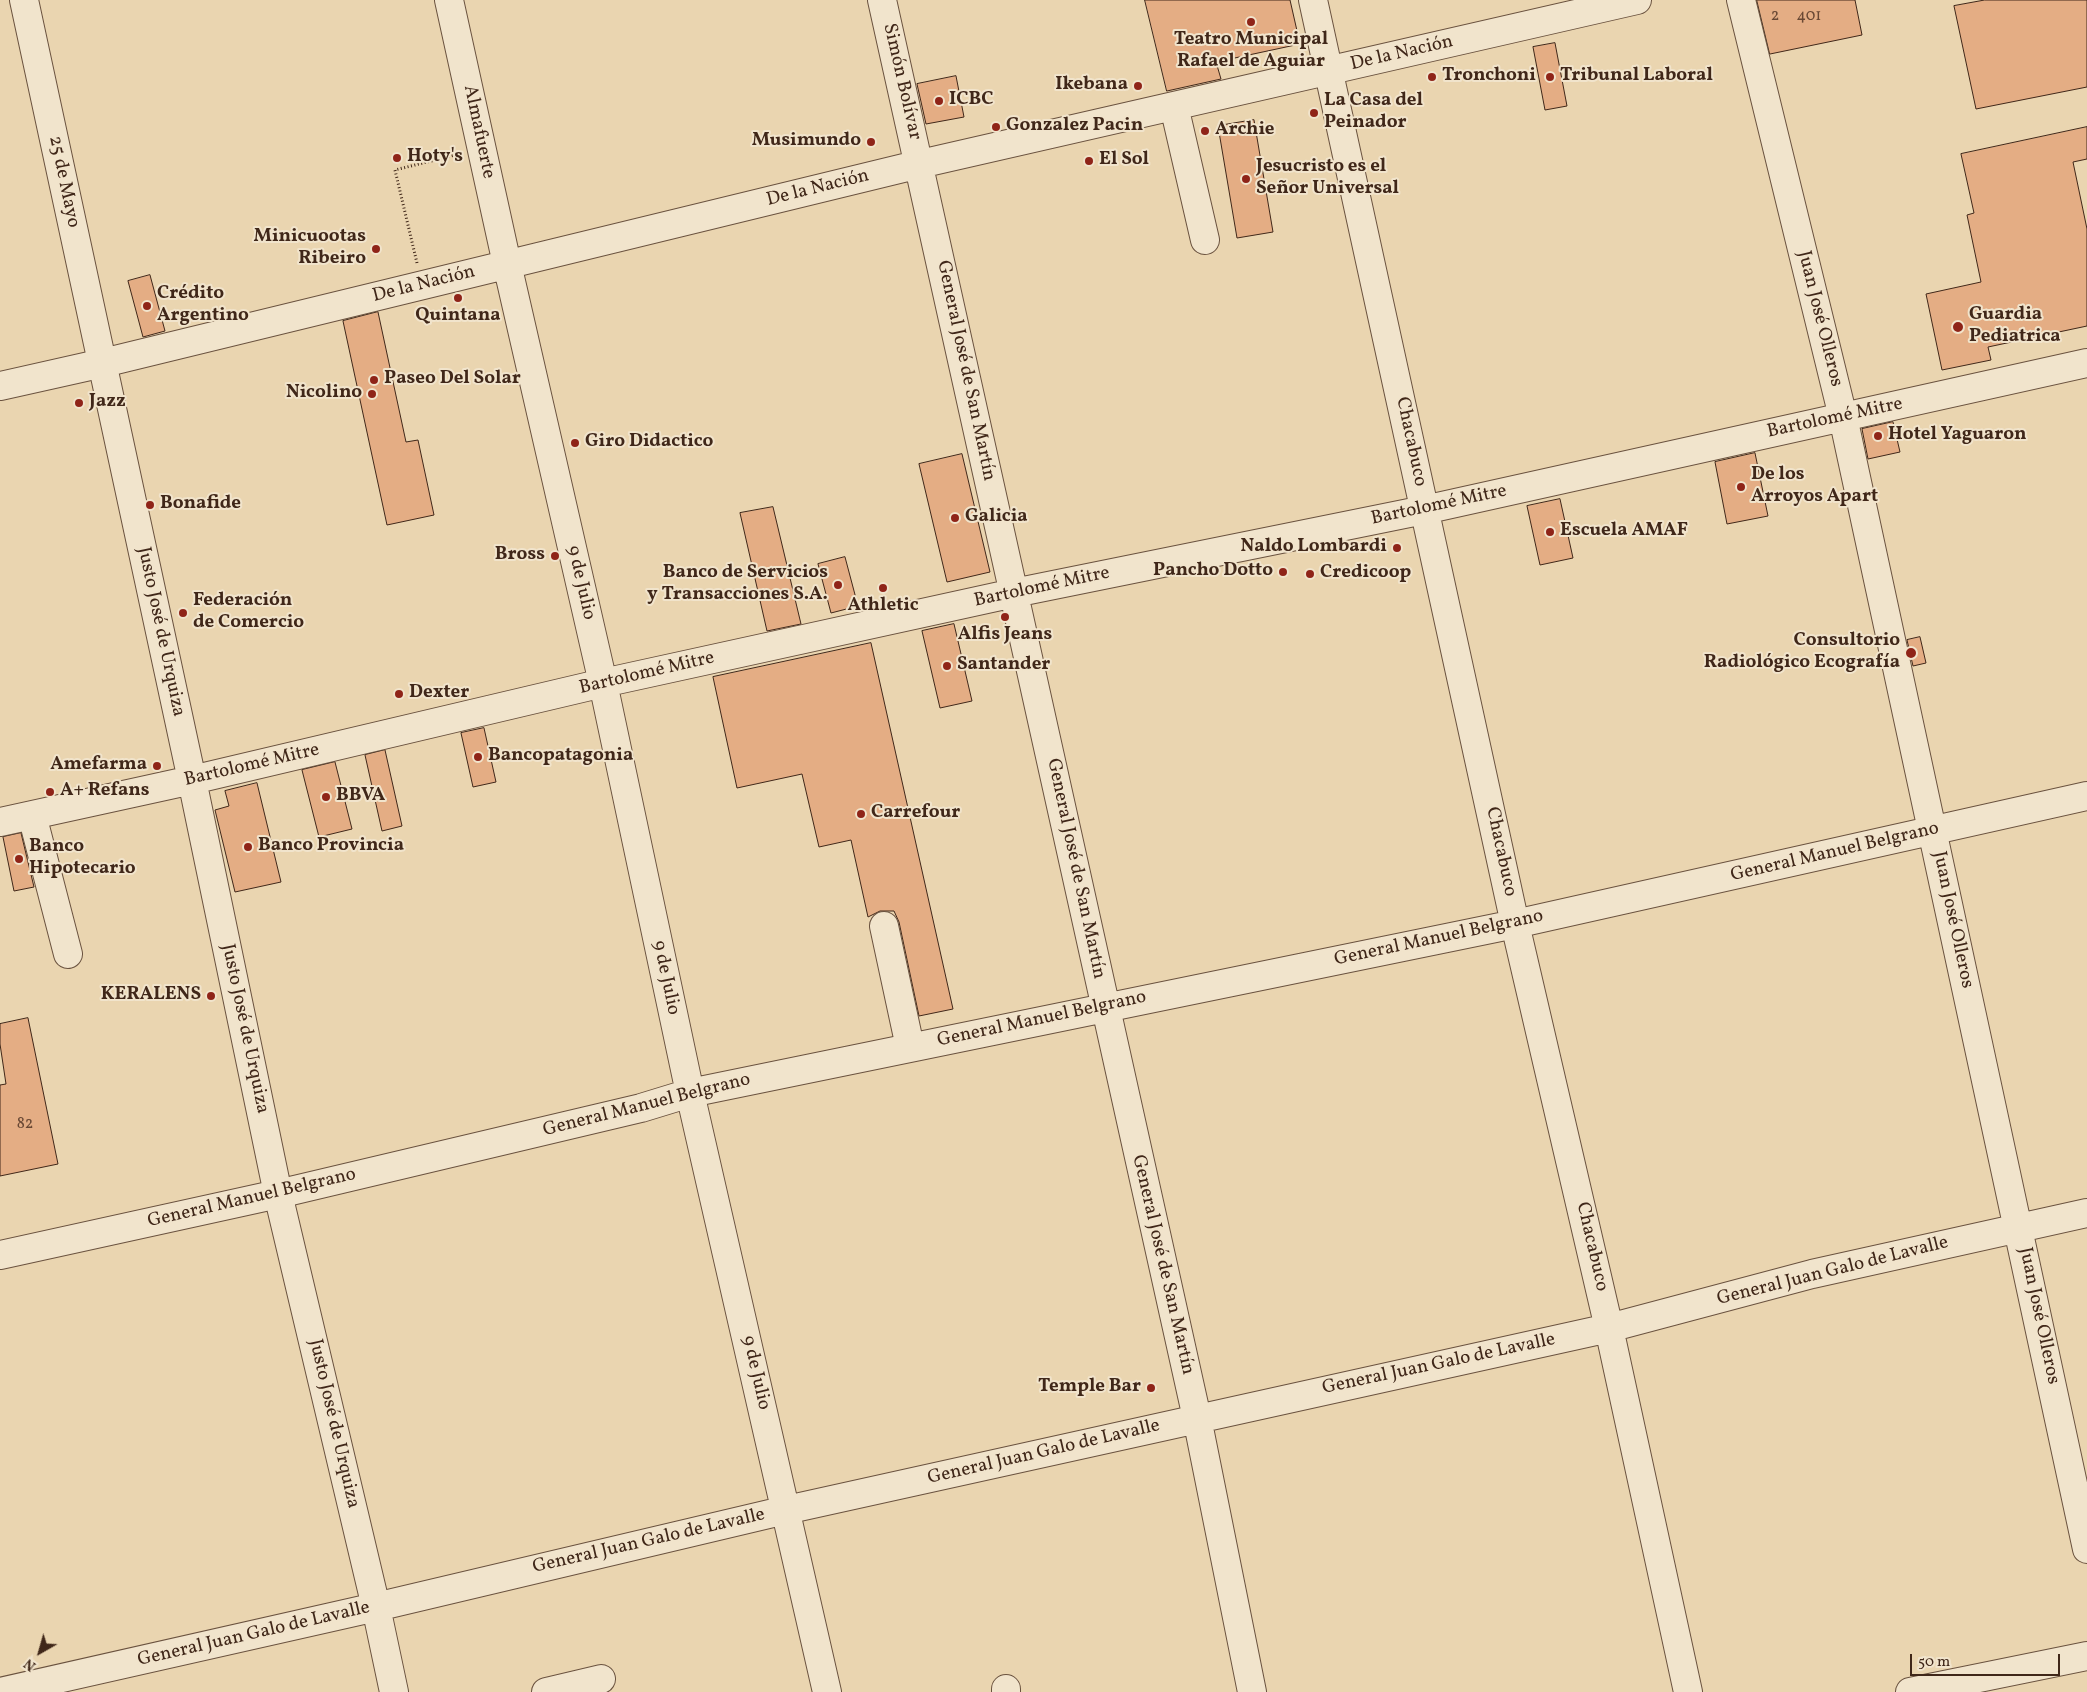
<!DOCTYPE html>
<html>
<head>
<meta charset="utf-8">
<style>
	body { margin:0 }
	#map { position:relative; width:2087px; height:1692px; overflow:hidden; background:#ead5b0; font-family:Vollkorn,serif }
	canvas { display:block }
	.north { position:absolute; left:15px; top:1627px; width:50px; height:50px; -webkit-text-stroke:4px #f1e4cc; paint-order:stroke; rotate:218deg; font-size:14px; font-weight:700; line-height:20px; text-align:center; color:#402719 }
	.north::after { content:''; display:block; margin:auto; width:18px; height:22px; background:#402719; clip-path:polygon(50% 0,100% 100%,50% 72%,0 100%) }
	.scale { position:absolute; left:1910px; top:1654px; width:150px; height:22px; box-sizing:border-box; border:2px solid #402719; border-top:0; padding-left:6px; font-size:15px; line-height:18px; white-space:nowrap; color:#402719; -webkit-text-stroke:4px #f1e4cc; paint-order:stroke }
</style>
</head>
<body>
<div id="map">
<canvas width="2087" height="1692"></canvas>
<div class="north">N</div>
<div class="scale">50 m</div>
</div>
<script>
const ctx = document.querySelector('canvas').getContext('2d');
ctx.lineJoin = 'round';
function fill(path, color) {
  ctx.fillStyle = color;
  ctx.fill(path, 'evenodd');
}
function strokePath(path, color, width, dash) {
  ctx.strokeStyle = color;
  ctx.lineWidth = width;
  ctx.lineCap = dash ? 'butt' : 'round';
  ctx.setLineDash(dash || []);
  ctx.stroke(path);
}
function label(font, color, halo, rows, align = 'center') {
  ctx.font = font + ' Vollkorn,serif';
  ctx.lineWidth = 4;
  ctx.setLineDash([]);
  ctx.textBaseline = 'middle';
  ctx.strokeStyle = halo;
  ctx.fillStyle = color;
  for (const [text, x, y, turn = 0] of rows) {
    ctx.save();
    ctx.translate(x, y);
    ctx.rotate((+turn || 0) * Math.PI / 180);
    ctx.textAlign = isNaN(turn) ? turn : align;
    if (halo) ctx.strokeText(text, 0, 0);
    ctx.fillText(text, 0, 0);
    ctx.restore();
  }
}
const building = new Path2D(`
	M1145 0H1290L1300 44 1216 62 1221 79 1167 91Z
	M1757 0H1855L1862 35 1770 54Z
	M1985 0H2087V87L1976 109 1954 6Z
	M1555 43 1567 106 1545 110 1533 47Z
	M956 76 964 117 926 124 917 84Z
	M1254 120 1273 232 1237 238 1218 126Z
	M2087 127V159L2073 162 2087 229V326L1988 347 1991 360 1942 370 1926 294 1981 282 1967 215 1974 213 1961 154Z
	M150 275 165 331 143 337 128 281Z
	M378 312 406 442 418 440 434 515 387 525 343 321Z
	M1893 422 1900 452 1868 459 1862 429Z
	M1755 453 1768 516 1727 524 1715 462Z
	M962 454 990 572 947 582 919 464Z
	M1560 499 1573 558 1540 565 1527 506Z
	M773 507 801 624 767 631 740 513Z
	M845 557 858 606 831 613 818 564Z
	M954 624 972 701 940 708 922 631Z
	M1920 637 1926 663 1913 666 1907 640Z
	M871 643 953 1009 919 1016 899 922 894 911H880L868 917 851 840 819 847 802 774 737 788 713 677Z
	M484 728 496 782 473 787 461 733Z
	M385 750 402 826 382 831 365 755Z
	M335 762 352 829 319 837 302 770Z
	M257 783 281 882 235 892 215 810 229 806 225 791Z
	M21 833 34 887 14 891 3 837Z
	M28 1018 58 1164 0 1176V1085L6 1084 0 1044V1024Z`);
const path = new Path2D(`
	M417 263 395 170 459 154`);
const minor = new Path2D(`
	M24 0 192 780 278 1194 376 1607 394 1692
	M449 0 507 264 603 683 690 1093 827 1692
	M882 0 1197 1418 1252 1692
	M1313 0 1515 924 1609 1328 1688 1692
	M1741 0 1843 417 2087 1549
	M1174 106 1205 240
	M0 386 103 363 920 164 1637 0
	M32 815 68 954
	M0 822 192 780 603 683 1014 593 1424 510 2087 363
	M884 926 910 1047
	M0 1255 278 1194 641 1108 690 1093 1515 924 2087 796
	M1006 1689V1692
	M0 1692 376 1607 786 1510 1609 1328 1812 1274 2087 1213
	M546 1692 601 1679
	M1910 1692 2087 1656`);
const markers = [
	[1251,22,5,"#8f2418"],
	[1432,77,5,"#8f2418"],
	[1550,77,5,"#8f2418"],
	[1138,86,5,"#8f2418"],
	[939,101,5,"#8f2418"],
	[1314,113,5,"#8f2418"],
	[996,127,5,"#8f2418"],
	[1205,131,5,"#8f2418"],
	[871,142,5,"#8f2418"],
	[397,158,5,"#8f2418"],
	[1089,161,5,"#8f2418"],
	[1246,179,5,"#8f2418"],
	[376,249,5,"#8f2418"],
	[458,298,5,"#8f2418"],
	[147,306,5,"#8f2418"],
	[1958,327,6,"#8f2418"],
	[374,380,5,"#8f2418"],
	[372,394,5,"#8f2418"],
	[79,403,5,"#8f2418"],
	[1878,436,5,"#8f2418"],
	[575,443,5,"#8f2418"],
	[1741,487,5,"#8f2418"],
	[150,505,5,"#8f2418"],
	[955,518,5,"#8f2418"],
	[1550,532,5,"#8f2418"],
	[1397,548,5,"#8f2418"],
	[555,556,5,"#8f2418"],
	[1283,572,5,"#8f2418"],
	[1310,574,5,"#8f2418"],
	[838,585,5,"#8f2418"],
	[883,588,5,"#8f2418"],
	[183,613,5,"#8f2418"],
	[1005,617,5,"#8f2418"],
	[1911,653,6,"#8f2418"],
	[947,666,5,"#8f2418"],
	[399,694,5,"#8f2418"],
	[478,757,5,"#8f2418"],
	[157,766,5,"#8f2418"],
	[50,792,5,"#8f2418"],
	[326,797,5,"#8f2418"],
	[861,814,5,"#8f2418"],
	[248,847,5,"#8f2418"],
	[19,859,5,"#8f2418"],
	[211,996,5,"#8f2418"],
	[1151,1388,5,"#8f2418"]
];
const numberNames = [
	["2",1775,17],
	["401",1809,17],
	["82",25,1125]
];
const poiNames = [
	["Teatro Municipal",1251,41,"center"],
	["Rafael de Aguiar",1251,63,"center"],
	["Tronchoni",1442,77],
	["Tribunal Laboral",1560,77],
	["Ikebana",1128,86,"right"],
	["ICBC",949,101],
	["La Casa del",1324,102],
	["Peinador",1324,124],
	["Gonzalez Pacin",1006,127],
	["Archie",1215,131],
	["Musimundo",861,142,"right"],
	["Hoty's",407,158],
	["El Sol",1099,161],
	["Jesucristo es el",1256,168],
	["Señor Universal",1256,190],
	["Minicuootas",366,238,"right"],
	["Ribeiro",366,260,"right"],
	["Crédito",157,295],
	["Argentino",157,317],
	["Guardia",1969,316],
	["Pediatrica",1969,338],
	["Quintana",458,317,"center"],
	["Paseo Del Solar",384,380],
	["Nicolino",362,394,"right"],
	["Jazz",89,403],
	["Hotel Yaguaron",1888,436],
	["Giro Didactico",585,443],
	["De los",1751,476],
	["Arroyos Apart",1751,498],
	["Bonafide",160,505],
	["Galicia",965,518],
	["Escuela AMAF",1560,532],
	["Naldo Lombardi",1387,548,"right"],
	["Bross",545,556,"right"],
	["Pancho Dotto",1273,572,"right"],
	["Banco de Servicios",828,574,"right"],
	["y Transacciones S.A.",828,596,"right"],
	["Credicoop",1320,574],
	["Federación",193,602],
	["de Comercio",193,624],
	["Athletic",883,607,"center"],
	["Alfis Jeans",1005,636,"center"],
	["Consultorio",1900,642,"right"],
	["Radiológico Ecografía",1900,664,"right"],
	["Santander",957,666],
	["Dexter",409,694],
	["Bancopatagonia",488,757],
	["Amefarma",147,766,"right"],
	["A+ Refans",60,792],
	["BBVA",336,797],
	["Carrefour",871,814],
	["Banco Provincia",258,847],
	["Banco",29,848],
	["Hipotecario",29,870],
	["KERALENS",201,996,"right"],
	["Temple Bar",1141,1388,"right"]
];
const streetNames = [
	["De la Nación",1402,54,-13],
	["Simón Bolívar",901,82,77],
	["Almafuerte",478,132,78],
	["25 de Mayo",63,182,78],
	["De la Nación",818,189,-14],
	["De la Nación",424,285,-14],
	["Juan José Olleros",1819,319,76],
	["General José de San Martín",965,371,78],
	["Bartolomé Mitre",1835,419,-12],
	["Chacabuco",1410,442,78],
	["Bartolomé Mitre",1439,506,-12],
	["9 de Julio",580,583,77],
	["Bartolomé Mitre",1042,588,-12],
	["Justo José de Urquiza",160,632,78],
	["Bartolomé Mitre",647,674,-13],
	["Bartolomé Mitre",252,766,-13],
	["Chacabuco",1500,852,78],
	["General Manuel Belgrano",1835,853,-13],
	["General José de San Martín",1075,869,78],
	["Juan José Olleros",1952,920,78],
	["General Manuel Belgrano",1439,939,-12],
	["9 de Julio",665,978,78],
	["General Manuel Belgrano",1042,1020,-12],
	["Justo José de Urquiza",244,1029,78],
	["General Manuel Belgrano",647,1106,-14],
	["General Manuel Belgrano",252,1199,-13],
	["Chacabuco",1591,1247,77],
	["General José de San Martín",1162,1265,77],
	["General Juan Galo de Lavalle",1833,1272,-14],
	["Juan José Olleros",2038,1316,78],
	["General Juan Galo de Lavalle",1439,1365,-12],
	["9 de Julio",755,1373,77],
	["Justo José de Urquiza",333,1424,77],
	["General Juan Galo de Lavalle",1044,1453,-13],
	["General Juan Galo de Lavalle",649,1542,-13],
	["General Juan Galo de Lavalle",254,1635,-13]
];
fill(building, '#e4ad84');
strokePath(building, '#402719', 1);
strokePath(minor, '#6a523f', 30);
strokePath(path, '#402719', 3, [1, 2.5]);
strokePath(minor, '#f1e4cc', 28);
for (const [x, y, r, color] of markers) {
  const dot = new Path2D();
  dot.arc(x, y, r, 0, 2 * Math.PI);
  ctx.fillStyle = color;
  ctx.fill(dot);
  strokePath(dot, '#f1e4cc', 2);
}
label('16px', '#694834', null, numberNames);
label('bold 19px', '#402719', '#f1e4cc', poiNames, 'left');
label('19px', '#402719', '#f1e4cc', streetNames);
</script>
</body>
</html>
